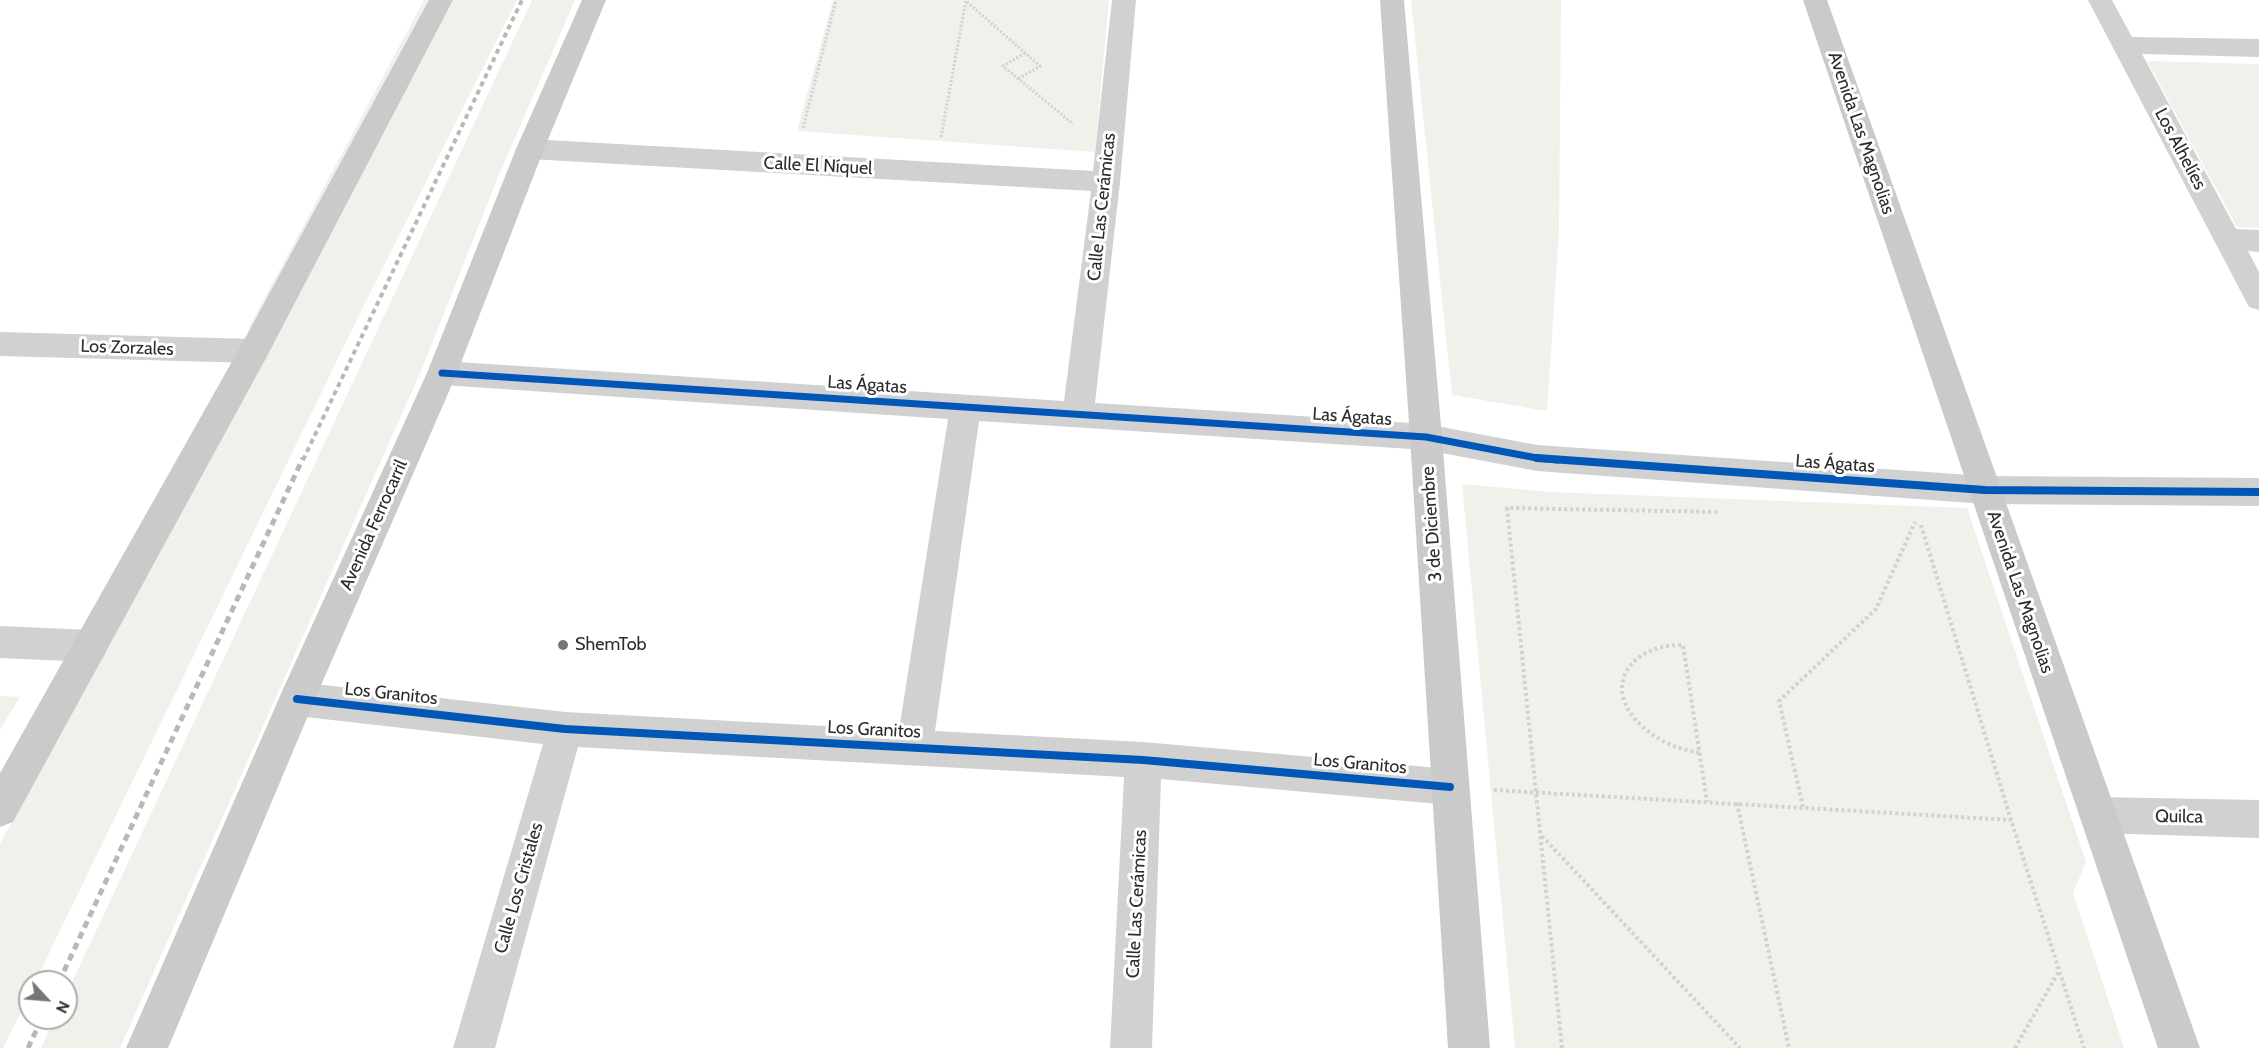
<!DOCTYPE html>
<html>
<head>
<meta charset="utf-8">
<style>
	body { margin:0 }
	#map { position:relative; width:2259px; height:1048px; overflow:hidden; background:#fff; font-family:Cabin,sans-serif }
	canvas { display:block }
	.north { position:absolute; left:18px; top:970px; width:60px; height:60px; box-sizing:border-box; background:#fff; border:2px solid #ababab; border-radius:50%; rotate:116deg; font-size:16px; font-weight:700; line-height:24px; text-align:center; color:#2c2c2c }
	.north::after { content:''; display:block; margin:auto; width:21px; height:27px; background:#767676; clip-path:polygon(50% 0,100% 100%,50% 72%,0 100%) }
</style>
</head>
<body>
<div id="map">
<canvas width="2259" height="1048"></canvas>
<div class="north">N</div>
</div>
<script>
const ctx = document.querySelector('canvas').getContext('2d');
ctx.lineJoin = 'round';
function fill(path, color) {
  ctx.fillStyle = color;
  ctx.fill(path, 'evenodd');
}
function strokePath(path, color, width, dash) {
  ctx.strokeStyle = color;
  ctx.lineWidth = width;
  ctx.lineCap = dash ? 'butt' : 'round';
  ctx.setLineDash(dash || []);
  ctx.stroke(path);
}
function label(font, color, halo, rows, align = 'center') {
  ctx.font = font + ' Cabin,sans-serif';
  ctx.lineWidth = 6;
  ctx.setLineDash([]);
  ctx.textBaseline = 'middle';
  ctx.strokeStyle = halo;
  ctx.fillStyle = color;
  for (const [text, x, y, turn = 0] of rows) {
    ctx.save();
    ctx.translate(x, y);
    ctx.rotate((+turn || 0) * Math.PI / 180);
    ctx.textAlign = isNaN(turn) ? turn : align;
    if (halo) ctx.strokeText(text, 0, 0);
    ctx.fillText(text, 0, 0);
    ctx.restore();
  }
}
const green = new Path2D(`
	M424 0H517L363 307 35 982H30V993L3 1048H0V844L277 331 248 329Z
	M532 0H575L498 177 421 371 120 1048H41L55 1018H66V995Z
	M833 0H1109L1095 152 797 131Z
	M1411 0H1561L1559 232 1547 411 1452 395Z
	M2147 61 2259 64V228L2237 227Z
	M1462 484 1551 492 1967 508 2086 862 2073 893 2124 1048H1515Z
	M0 696 20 697 0 730Z`);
const pathFar1 = new Path2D(`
	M967 2 1040 66 1018 79
	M1025 53 1003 66 1073 124
	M803 128 836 0
	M941 137 966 0`);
const path = new Path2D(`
	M1921 525 2011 820 2084 1048
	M1699 753C1679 749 1660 742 1644 728 1599 689 1629 644 1683 645L1707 802
	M1494 790 2011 820
	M1737 803 1789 1048
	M1803 807 1779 701 1876 609 1915 522
	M1542 836 1740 1048
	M1562 1048 1507 508 1719 512
	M2015 1048 2059 971`);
const street = new Path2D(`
	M1112 0H1136L1120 182 1095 403 1426 424 1537 445 1985 476 2259 478V506L1985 504 1537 471 1426 450 979 421 935 731 1143 742 1450 769 1463 774 1469 787 1463 800 1450 805 1161 779 1152 1048H1110L1124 777 578 747 495 1048H453L543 744 297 716 284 711 279 699 284 687 297 682 565 712 899 730 948 419 442 385 431 382 427 373 431 364 442 361 1064 401 1091 191 530 159 520 156 516 149 520 142 530 139 1093 171Z
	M2088 0H2112L2132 37 2259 39V57L2142 54 2236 229 2259 230V252L2248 251 2259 272V310L2249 307Z
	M0 332 254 339 265 342 269 351 265 360 254 363 0 356Z
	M0 626 91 630 103 635 108 646 103 657 91 662 0 658Z
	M2098 797 2259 800V838L2098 833 2085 828 2079 815 2085 802Z`);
const secondary = new Path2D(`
	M429 0H453L265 360 13 822 0 827V773L243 342Z
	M582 0H606L544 149 457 373 315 699 168 1048H126L284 687 427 373 516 149Z
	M1380 0H1404L1442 437 1490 1048H1448L1410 437Z
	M1803 0H1827L2200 1048H2158Z`);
const railFar1 = new Path2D(`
	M303 460 522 0`);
const rail = new Path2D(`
	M59 982 303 458
	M28 1048 42 1018`);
const cyclewayFar1 = new Path2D(`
	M442 373 1426 437 1537 458 1558 460`);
const cycleway = new Path2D(`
	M1537 458 1985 490 2259 492
	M297 699 565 729 1143 760 1450 787`);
const markers = [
	[563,645,6,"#767676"]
];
const streetNames = [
	["Avenida Las Magnolias",1861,133,71],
	["Los Alhelíes",2180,149,62],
	["Calle El Níquel",818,166,3],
	["Calle Las Cerámicas",1102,207,-84],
	["Los Zorzales",127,348,2],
	["Las Ágatas",867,385,4],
	["Las Ágatas",1352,417,4],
	["Las Ágatas",1835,464,4],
	["3 de Diciembre",1432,524,-94],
	["Avenida Ferrocarril",374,525,-66],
	["Avenida Las Magnolias",2020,592,71],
	["Los Granitos",391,694,6],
	["Los Granitos",874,730,3],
	["Los Granitos",1360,764,5],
	["Quilca",2179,817,1],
	["Calle Los Cristales",519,888,-74],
	["Calle Las Cerámicas",1137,904,-87]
];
const poiNames = [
	["ShemTob",575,645]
];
fill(green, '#eff2eb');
strokePath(pathFar1, '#d1d1d1', 3, [2, 2]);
strokePath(path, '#d1d1d1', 4, [3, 3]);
fill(street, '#d1d1d1');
fill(secondary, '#cacaca');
strokePath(railFar1, '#b8b8b8', 4, [5, 4]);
strokePath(rail, '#b8b8b8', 5, [7, 5]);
strokePath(cyclewayFar1, '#0057b8', 7);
strokePath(cycleway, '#0057b8', 8);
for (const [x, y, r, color] of markers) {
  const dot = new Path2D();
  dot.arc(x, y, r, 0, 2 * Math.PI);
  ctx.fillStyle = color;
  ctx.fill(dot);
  strokePath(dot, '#fff', 2);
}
label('18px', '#2c2c2c', '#fff', streetNames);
label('18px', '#2c2c2c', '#fff', poiNames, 'left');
</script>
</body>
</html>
